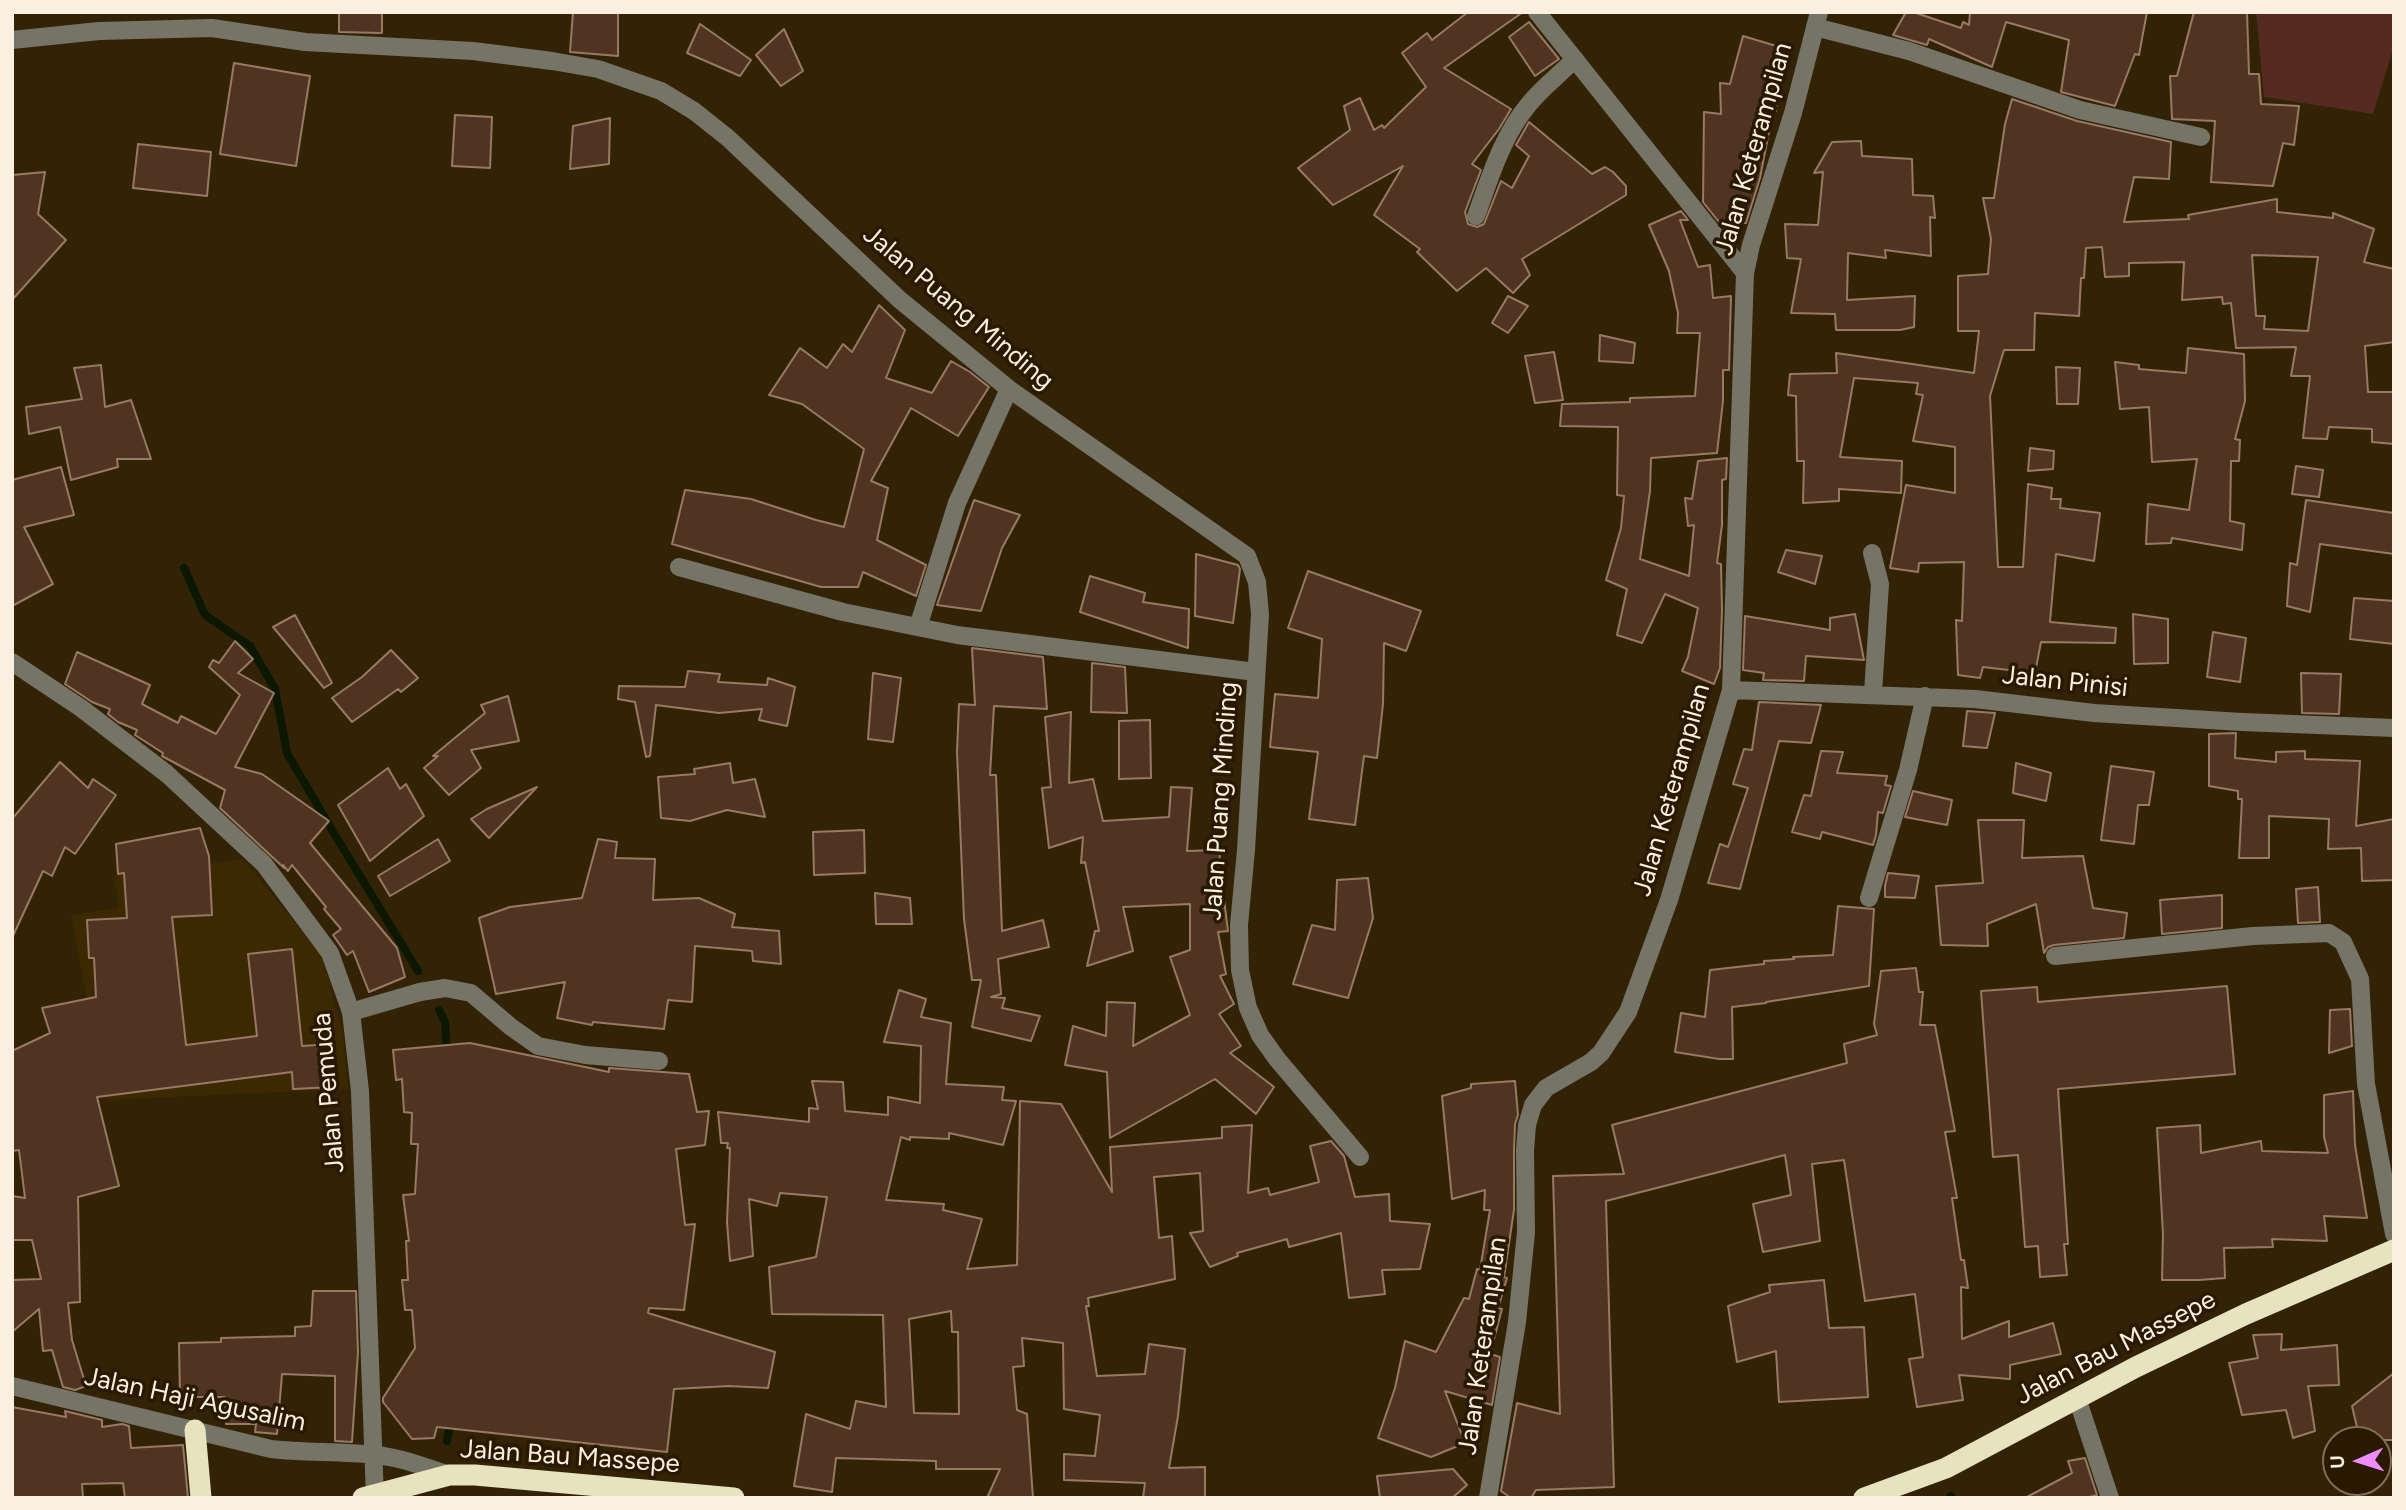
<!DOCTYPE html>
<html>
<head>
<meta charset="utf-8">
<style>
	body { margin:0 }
	#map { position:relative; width:2406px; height:1510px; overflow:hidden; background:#332306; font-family:Figtree,sans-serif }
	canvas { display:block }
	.frame { position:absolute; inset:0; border:14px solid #fbf0e0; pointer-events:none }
	.north { position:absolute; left:2322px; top:1426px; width:70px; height:70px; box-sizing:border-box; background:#291900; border:2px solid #7d6f5a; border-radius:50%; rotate:267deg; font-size:19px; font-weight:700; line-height:28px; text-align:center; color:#fbf0e0 }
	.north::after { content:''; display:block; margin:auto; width:24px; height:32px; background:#ed8cfa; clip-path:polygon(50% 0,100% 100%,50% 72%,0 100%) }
</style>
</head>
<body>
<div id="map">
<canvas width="2406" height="1510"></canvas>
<div class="frame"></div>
<div class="north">U</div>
</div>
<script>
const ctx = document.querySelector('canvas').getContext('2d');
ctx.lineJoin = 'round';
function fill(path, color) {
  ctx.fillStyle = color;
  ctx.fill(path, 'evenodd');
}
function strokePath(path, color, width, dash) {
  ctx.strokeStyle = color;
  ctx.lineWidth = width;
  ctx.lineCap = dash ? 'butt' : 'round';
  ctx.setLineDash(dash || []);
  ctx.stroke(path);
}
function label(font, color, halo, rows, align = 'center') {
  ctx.font = font + ' Figtree,sans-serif';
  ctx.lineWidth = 7;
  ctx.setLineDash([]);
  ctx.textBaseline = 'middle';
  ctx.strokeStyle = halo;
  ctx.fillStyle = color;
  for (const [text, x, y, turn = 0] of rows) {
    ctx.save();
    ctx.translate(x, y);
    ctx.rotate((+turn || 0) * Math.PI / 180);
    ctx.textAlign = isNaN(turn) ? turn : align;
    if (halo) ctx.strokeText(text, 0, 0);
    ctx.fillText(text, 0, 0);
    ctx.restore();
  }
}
const built = new Path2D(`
	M243 859 322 956 343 1035 348 1089 106 1100 71 915 119 908 114 876Z`);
const green = new Path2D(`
	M2256 12H2394V46L2373 114 2264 97Z`);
const stream = new Path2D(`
	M184 568 205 615 250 646 275 689 287 753 335 835 418 971
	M439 1010 445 1022 447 1054
	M447 1441 451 1418
	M1951 1496V1498`);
const building = new Path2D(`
	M339 12H382V33L339 32Z
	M573 12H618V56L570 52Z
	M1468 12H1523L1444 68 1511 109 1499 129 1472 164 1481 170 1465 212 1468 224 1477 227 1484 224 1501 181 1512 188 1529 156 1516 145 1529 122 1592 174 1605 167 1613 172 1626 186V195L1522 259 1530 275 1513 293 1486 268 1457 291 1417 252 1420 249 1374 215 1403 166 1333 205 1298 168 1350 130 1344 106 1360 98 1374 130 1382 125 1384 128 1426 87 1402 53 1427 33 1432 40Z
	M1906 12H1913L1961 28 1963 22 1969 25 1970 12H2147L2139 55 2135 54 2115 106 2061 92 2069 40 2006 22 1992 67 1929 39 1927 45 1893 35Z
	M2194 12H2247L2249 74H2259L2261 104 2299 106 2294 145 2283 143 2273 186 2211 182 2215 121 2172 119 2170 76H2177Z
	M1529 22 1559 59 1535 76 1509 37Z
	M700 24 751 60 740 76 687 53Z
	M784 29 803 71 781 86 756 55Z
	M1743 36 1783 48 1778 73 1776 111H1773L1760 178 1746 223 1719 222 1703 202 1704 112 1721 114 1720 83 1730 84Z
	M234 63 310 76 296 166 220 154Z
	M2012 99 2077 121 2171 142 2169 179 2134 177 2124 222 2189 219 2188 215 2277 199V212L2333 218V213L2374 229 2364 262 2394 269V342L2365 346 2368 392H2394V444L2372 442V429L2329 427 2327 439 2303 438 2310 376H2291L2296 347 2236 348 2231 303 2223 304 2222 297 2182 300 2184 262 2129 263V276L2105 277 2102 247 2086 248 2084 278H2081L2079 316 2035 313 2034 350H2004L1990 396 1998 567H2023L2028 484 2052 488 2051 499H2061L2060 508 2100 513 2094 561 2056 554 2050 622 2116 628 2115 643 2041 642 2035 673 1983 667 1980 678 1958 675 1956 620 1962 621 1964 562 1919 563 1918 572 1890 568 1906 485 1955 493V447L1913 441 1923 395 1916 394 1918 383 1854 378 1840 457 1902 461 1901 493 1839 489V501L1803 503 1804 461H1797L1796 396 1788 395 1790 374 1837 373 1836 353 1974 373 1979 331H1958V276L1988 274 1991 239 1983 198H1994L2005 124ZM2252 255 2318 257 2308 331 2264 329 2265 316H2256Z
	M455 115 492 117 490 168 452 166Z
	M610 118 609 164 570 169 573 126Z
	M1861 141 1862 156 1912 159 1913 195 1933 196 1935 218 1930 217 1931 256 1885 250 1886 258 1848 253 1847 300 1915 296 1914 327 1900 330H1836L1835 314 1791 313 1801 259 1787 258 1785 224 1818 225 1823 172 1814 173 1832 142Z
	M138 144 211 152 207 196 133 188Z
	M45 172 38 214 66 240 12 300V175Z
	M1681 211 1688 220H1680L1698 267 1710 265 1713 298 1731 296 1729 370H1723V401L1717 453 1651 458 1650 491 1640 559 1689 576 1694 525 1688 526 1685 498 1692 499 1698 461 1727 458 1726 479 1722 480V525L1717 563 1721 564 1722 610 1720 668 1714 684 1682 671 1688 657 1698 608 1665 594 1642 643 1617 635 1627 589 1606 580 1621 528 1624 496 1617 495 1618 427 1560 426 1562 404 1630 402V398L1695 396 1700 333H1677L1678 313 1669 271 1649 225Z
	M1508 296 1528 306 1508 333 1492 323Z
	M879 305 905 330 886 378 932 393 951 361 970 372 989 387 958 436 911 408 871 481 888 488 877 540 926 565 916 596 863 572 858 587H821L672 544 685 490 751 499 816 520 844 527 864 449 802 404 769 395 800 348 827 368 843 344 852 352Z
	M1600 335 1635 343 1633 363 1599 361Z
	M2188 348 2244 354 2245 401 2235 439 2240 440 2239 461H2231L2230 521 2244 524 2242 550 2172 538 2171 543 2146 544 2148 504 2189 510 2197 459 2152 462 2149 407 2120 409 2115 362 2139 365V369L2186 373Z
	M1554 352 1563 400 1535 403 1525 356Z
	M101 365 105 407 131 400 151 459H117L118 467 71 480 60 427 29 434 26 407 82 399 74 368Z
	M2056 367 2080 368 2078 404H2057Z
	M2030 448 2054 451 2053 469 2028 471Z
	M2296 466 2323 470 2319 497 2292 494Z
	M61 467 74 515 24 527 53 584 12 606V480Z
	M974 500 1020 515 1002 548 981 611 937 605Z
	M2306 500 2394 513V554L2320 544 2310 612 2287 606 2290 563 2297 565Z
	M1786 550 1822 556 1815 584 1778 572Z
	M1196 554 1238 565 1240 569 1233 623 1195 616Z
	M1308 571 1421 611 1406 651 1384 643 1383 704 1377 758 1364 756 1355 825 1309 819 1318 752 1270 747 1275 694 1318 698 1322 639 1288 628Z
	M1090 576 1145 593 1143 602 1189 609 1188 648 1080 612Z
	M2354 598 2394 601V644L2350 639Z
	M1855 614 1864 660 1806 656 1804 681 1763 680 1764 673 1743 670 1745 616 1830 630V618Z
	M2133 614 2168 619V663L2134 664Z
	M295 615 332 683 324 688 273 627Z
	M2213 632 2246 638 2240 682 2207 677Z
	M235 641 253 659 238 673 274 693 235 767 262 774 329 821 310 843 397 948 405 977 369 992 353 951 347 955 333 935 341 929 324 909 326 907 292 865 288 871 283 865 284 868 220 808 225 790 162 756 163 753 135 735 137 730 118 722 108 714 110 709 92 702 65 684 77 652 150 685 142 704 178 723 181 716 216 734 240 695 209 667 213 660 219 663Z
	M972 648 1043 657 1047 709 994 706 990 775H996L1002 931 1043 920 1049 947 998 959 1001 994 991 997 1005 998 1002 1008 1040 1016 1031 1041 972 1027 981 980H972L964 919 957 752 959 704 975 705Z
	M391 650 418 678 401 692 398 689 352 722 332 698 362 677Z
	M1092 663 1125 667 1127 713 1091 712Z
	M688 671 720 674 718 682 767 685 768 678 795 687 787 726 759 720 762 709 719 713 656 705 650 756 646 757 635 702 618 699 619 686 685 687Z
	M873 673 901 678 893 742 868 739Z
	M2301 673 2341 674 2339 714 2302 713Z
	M508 696 519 741 471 750 481 768 449 795 424 768 438 756H433L485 713 481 705Z
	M1759 702 1821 705 1811 743 1779 741 1740 889 1708 883 1720 844 1728 847 1748 788 1733 784 1744 749 1752 750Z
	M1967 711 1995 713 1987 748 1963 746Z
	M1071 712 1069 783 1093 779 1103 821 1169 817 1171 787 1192 788 1187 851 1220 850 1218 892 1223 891 1228 931 1218 932 1226 974 1220 976 1234 1004 1219 1014 1241 1046 1230 1053 1274 1087 1256 1114 1215 1079 1110 1138 1107 1072 1065 1065 1073 1026 1106 1036 1107 1002 1135 1003 1133 1046 1190 1015 1170 957 1190 950V904L1123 907 1133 951 1087 966 1095 931H1099L1085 862 1081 863 1083 837 1049 848 1042 788 1051 787 1045 717Z
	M1150 720 1151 778 1119 779V721Z
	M2236 733 2235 758 2276 762V752L2305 751V759L2360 761 2356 826 2394 819V880L2362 881 2361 848 2328 849 2329 819 2269 816V858H2239L2242 799H2238V791L2209 786V734Z
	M1821 751 1843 752 1837 773 1887 776 1885 785 1891 786 1883 813 1878 812 1876 835 1873 845 1822 832 1820 839 1792 832 1804 795 1811 796Z
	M60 762 88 788 93 779 116 795 75 854 65 847 52 876 43 871 12 938V819Z
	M730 763 733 783 755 779 765 817 727 810 690 821 661 818 658 777 695 774 694 769Z
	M2016 763 2051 773 2046 801 2013 793Z
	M2111 766 2154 772 2149 805H2138L2134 844 2101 840Z
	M388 768 400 789 406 784 424 816 370 861 338 805Z
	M537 787 489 838 471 819 487 809Z
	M1913 791 1952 800 1947 825 1905 817Z
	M1978 820H2024L2022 858 2083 856 2093 908 2127 913 2124 938 2054 945 2048 947 2044 953 2036 904 1987 924 1988 946 1941 945 1936 886 1983 883Z
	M200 828 209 856 212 915 172 917 186 1045 257 1036 248 954 292 949 302 1046 332 1044 334 1087 293 1089 292 1072 97 1097 119 1186 78 1197 80 1302 68 1303 72 1340 86 1386 75 1390 63 1387 52 1350 43 1351 39 1309 12 1332V1280L41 1279 32 1240H12V1196L25 1198 19 1150 12 1151V1051L50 1033 42 1008 96 997 94 958H89L87 920 127 918 124 873 118 874 116 844Z
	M864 830 865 873 814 875 813 832Z
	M438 839 450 861 390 896 378 876Z
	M598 839 617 842 615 858 655 859 653 900 699 898 735 914 732 927 779 931 781 964 753 961 752 951 695 946 692 1002 668 1000 664 1029 593 1022 592 1025 557 1018 565 982 496 994 479 918 510 907 582 898Z
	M1888 873 1919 876 1915 898 1885 897V886Z
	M1368 878 1373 918 1348 998 1293 984 1312 925 1335 930 1337 880Z
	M2318 887 2320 922 2298 923 2296 889Z
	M875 893 910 898 912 924H876Z
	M2222 895V928L2162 934 2160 900Z
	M1838 906 1874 909 1869 986 1766 1002V1003L1732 1007 1733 1059H1719L1675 1052 1681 1013 1705 1017 1710 970 1764 964V961L1794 959 1793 957 1833 955Z
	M1916 968 1919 992H1923L1920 1025H1935L1955 1131 1945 1132 1957 1198H1952L1961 1260H1964L1968 1288 1961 1287 1962 1339 2009 1321V1337L2053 1323 2061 1354 2010 1365V1379L1959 1375 1963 1400 1917 1407 1909 1359 1923 1357 1915 1294 1865 1301 1844 1160 1812 1164 1820 1241 1763 1252 1753 1204 1791 1195 1785 1155 1606 1201 1614 1487 1536 1490 1531 1498H1511L1501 1491 1517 1403 1560 1414 1553 1176 1624 1174 1612 1125 1847 1063 1844 1044 1877 1035 1874 1024 1881 971Z
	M2227 986 2235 1074 2058 1089 2068 1244H2064L2067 1275 2040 1277 2038 1246 2025 1247 2018 1155 1993 1157 1981 991 2037 987 2038 1002Z
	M899 990 926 999 921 1017 951 1023 946 1084 1004 1087 1002 1100 1016 1101 1003 1145 949 1133V1139L910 1137V1140L901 1137 886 1200 944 1204 943 1210 982 1219 967 1269 1017 1265 1020 1101 1061 1104 1112 1192 1110 1147 1222 1138V1127L1252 1125 1248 1193 1268 1188 1270 1195 1319 1182 1310 1146 1331 1141 1344 1156 1355 1197 1389 1194 1390 1221 1430 1224 1420 1269 1382 1270 1385 1294 1349 1298 1341 1233 1289 1247 1287 1239 1237 1253 1238 1256 1210 1267 1190 1233 1203 1231 1200 1173 1154 1177 1159 1238 1172 1236 1175 1279 1088 1298 1089 1306H1086L1097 1376 1145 1374 1149 1344 1185 1349 1178 1416 1169 1468 1205 1467V1498H1143L1145 1483 1064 1480V1454L1095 1456 1100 1415 1064 1409 1063 1343 1022 1338 1024 1366 1013 1367 1017 1410 1027 1414 1033 1498H987L1000 1469H936V1461L836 1458 832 1492 794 1486 806 1414 850 1429 856 1401 886 1407 883 1315 772 1314 769 1267 816 1257 827 1197 780 1193 777 1206 749 1199 753 1256 730 1261 727 1222 730 1148H727L728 1143H721L718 1112 809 1122V1108L818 1109 812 1081 843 1082 845 1111 888 1115V1097L920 1103 921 1046 884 1042ZM951 1311 952 1332H958L959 1414 914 1413 909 1319Z
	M2350 1009 2352 1046 2329 1053 2330 1010Z
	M470 1043 609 1072V1068L689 1074 697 1112 709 1111 705 1145 676 1149 685 1225 695 1224 684 1310 649 1308 648 1313 775 1352 768 1388 729 1386 674 1389 667 1452 437 1427 434 1438 412 1439 383 1402V1398L415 1348 412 1310H405L402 1280H408L406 1241H409L403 1195 415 1194 418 1144H411L412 1113 404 1112 402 1079 396 1080 393 1050Z
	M1515 1081 1518 1115 1515 1124 1514 1149V1210L1504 1277 1507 1278 1498 1308 1502 1309 1490 1354 1500 1357 1492 1405 1445 1391 1465 1443 1431 1457 1378 1438 1395 1388 1405 1341 1436 1352 1464 1298 1469 1299 1477 1269 1480 1270 1490 1210H1484L1485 1190 1452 1199 1442 1096 1471 1088V1084Z
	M2353 1091 2355 1145 2367 1218 2324 1216 2327 1241 2272 1239 2273 1247 2224 1248 2225 1278 2199 1280H2162L2163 1234 2157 1128 2200 1125 2201 1153 2261 1141 2262 1151 2328 1153 2324 1137V1095Z
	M1824 1280 1829 1328 1864 1327 1868 1397 1779 1402 1776 1351 1737 1362 1728 1306 1770 1292 1769 1285Z
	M313 1291H356L358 1352 352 1442 335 1441V1376L282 1374 277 1434 255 1432 256 1424H226L225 1397H180L179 1343 221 1342V1338L295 1336V1327L311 1326Z
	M2282 1334 2281 1350 2337 1345 2339 1385 2308 1386 2315 1431 2293 1438 2286 1410 2242 1415 2229 1363 2258 1358 2253 1335Z
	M2394 1373V1440H2360L2352 1406Z
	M12 1407 66 1417 65 1411 102 1420V1427L122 1424 129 1426 131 1448 183 1445 188 1498H125L123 1483 82 1484 83 1498H12Z
	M2085 1458 2097 1495 2086 1498H2025L2072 1473 2068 1461Z
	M1453 1469 1467 1485 1452 1498H1380L1377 1476Z`);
const minor = new Path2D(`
	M1537 12 1745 273
	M1815 27 1909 51 2080 110 2201 137
	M12 40 99 31 212 28 305 42 473 51 552 61 598 69 661 91 694 111 728 138 900 300 1009 389 1247 556 1257 582 1260 614 1246 850 1239 925 1240 970 1248 1008 1260 1035 1277 1059 1360 1157
	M1476 216C1490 178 1502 136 1529 104 1542 88 1560 74 1575 59
	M1872 553 1880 584 1873 693
	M679 567 843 612 957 635 1256 672
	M918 627 957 503 1009 389
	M12 662 81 708 167 774 264 864 330 953 351 1012 360 1091 375 1498
	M1731 690 1975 699 2094 713 2242 722 2394 728
	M1869 898 1908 770 1925 696
	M2055 956 2253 936 2329 933 2343 942 2360 979 2366 1084 2394 1234
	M351 1012 420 992 445 988 471 993 511 1027 538 1046 585 1055 659 1061
	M12 1386 271 1449C306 1453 340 1451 375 1455 400 1457 425 1467 449 1475
	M2077 1398 2110 1498
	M1488 1498 1517 1322 1526 1232 1525 1150 1527 1125 1533 1105 1546 1088 1591 1062 1601 1053 1628 1012 1669 900 1731 690 1745 273 1751 245 1793 113 1819 12`);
const highway = new Path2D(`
	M195 1430 201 1498
	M363 1498 449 1475H475L734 1498
	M1864 1498 1946 1468 2136 1367 2246 1314 2394 1250`);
const streetNames = [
	["Jalan Keterampilan",1754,149,-74],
	["Jalan Puang Minding",958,308,40],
	["Jalan Pinisi",2065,682,6],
	["Jalan Keterampilan",1672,790,-74],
	["Jalan Puang Minding",1221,801,-86],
	["Jalan Pemuda",329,1093,-95],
	["Jalan Keterampilan",1483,1346,-82],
	["Jalan Bau Massepe",2116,1348,-27],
	["Jalan Haji Agusalim",195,1400,12],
	["Jalan Bau Massepe",570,1457,4]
];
fill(built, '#3c2902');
fill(green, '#542a21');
strokePath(stream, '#0c1700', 8);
fill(building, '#4f3521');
strokePath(building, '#987964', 2);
strokePath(minor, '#757466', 18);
strokePath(highway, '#e6e3be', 21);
label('26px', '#fbf0e0', '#291900', streetNames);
</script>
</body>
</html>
